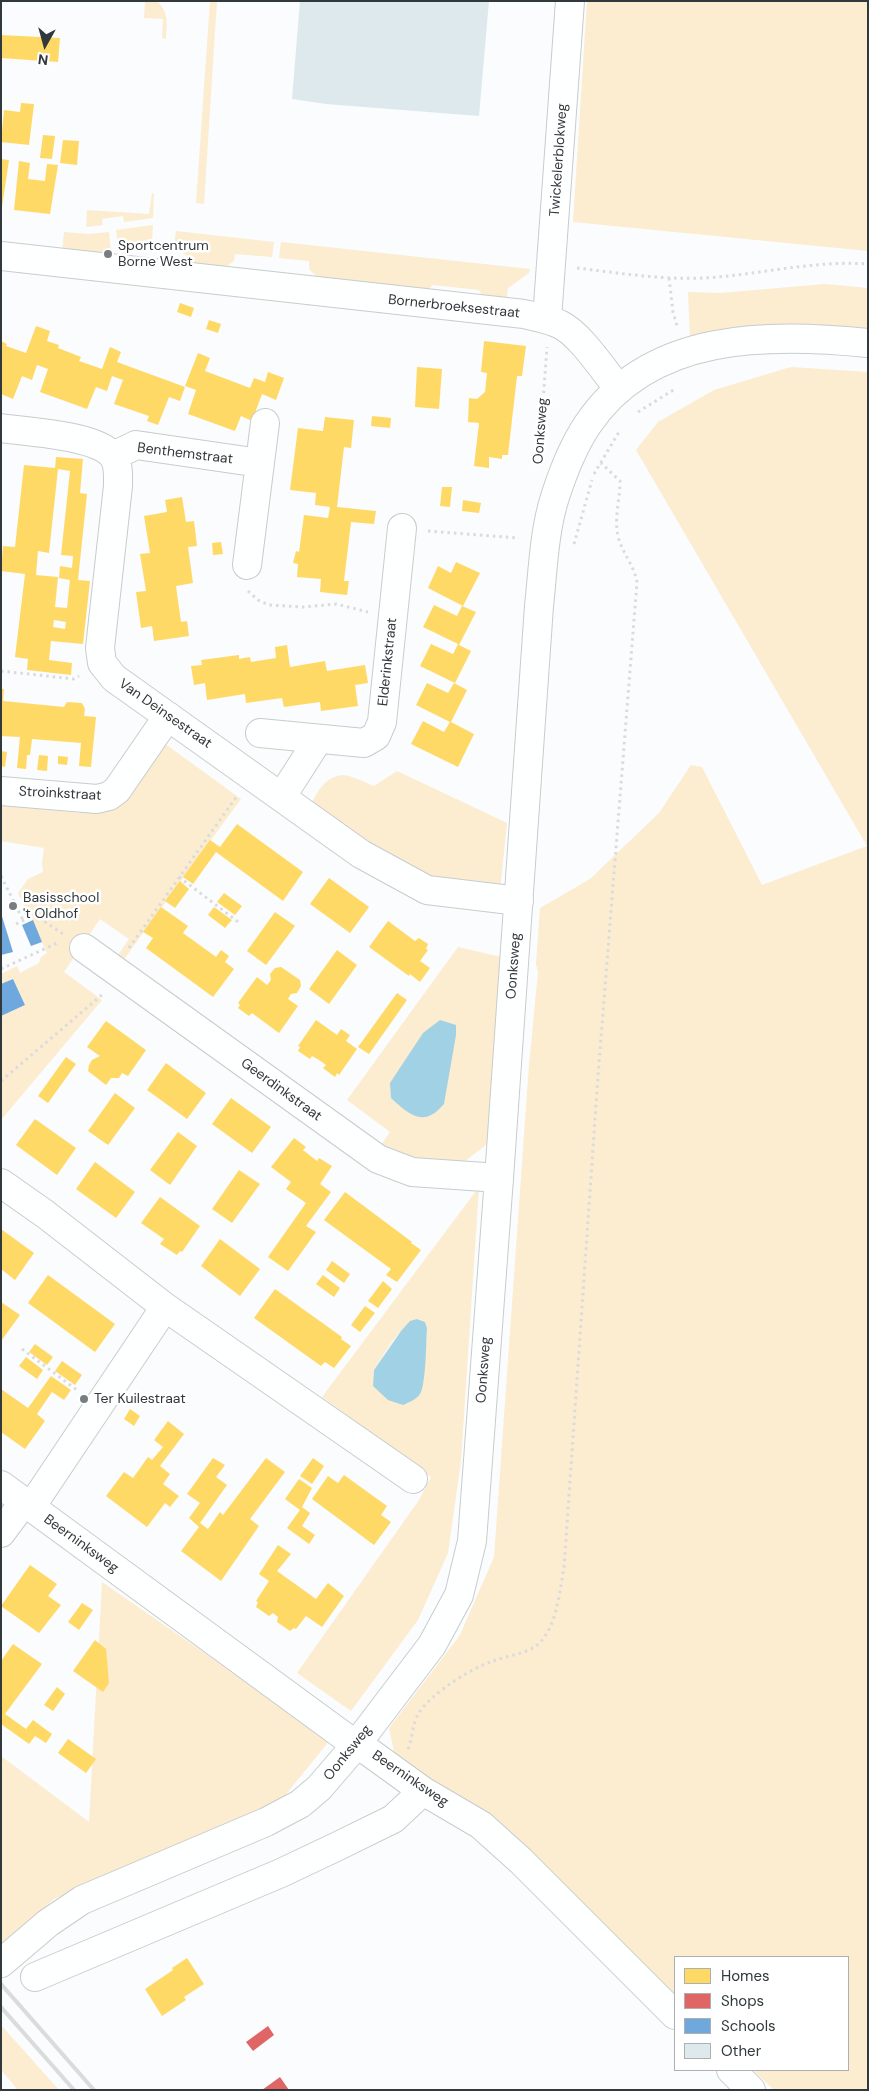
<!DOCTYPE html>
<html>
<head>
<meta charset="utf-8">
<style>
	body { margin:0 }
	#map { position:relative; width:869px; height:2091px; overflow:hidden; background:#fafcfd; font-family:"DM Sans",sans-serif }
	canvas { display:block }
	.frame { position:absolute; inset:0; border:2px solid #31393c; pointer-events:none }
	.legend { position:absolute; left:674px; top:1956px; width:175px; height:115px; box-sizing:border-box; background:#fff; border:1px solid #adb0b1; margin:0; padding:6px 9px; list-style:none; font-size:15px; color:#31393c }
	.legend li { display:flex; align-items:center; gap:10px; height:25px }
	.legend b { width:25px; border:1px solid #adb0b1 }
	.north { position:absolute; left:20px; top:20px; width:50px; height:50px; -webkit-text-stroke:4px #fff; paint-order:stroke; rotate:187deg; font-size:14px; font-weight:700; line-height:20px; text-align:center; color:#31393c }
	.north::after { content:''; display:block; margin:auto; width:18px; height:22px; background:#31393c; clip-path:polygon(50% 0,100% 100%,50% 72%,0 100%) }
</style>
</head>
<body>
<div id="map">
<canvas width="869" height="2091"></canvas>
<div class="frame"></div>
<ul class="legend">
<li><b style="height:14px;background:#ffd966"></b>Homes</li>
<li><b style="height:14px;background:#e06666"></b>Shops</li>
<li><b style="height:14px;background:#6fa8dc"></b>Schools</li>
<li><b style="height:14px;background:#dee9ee"></b>Other</li>
</ul>
<div class="north">N</div>
</div>
<script>
const ctx = document.querySelector('canvas').getContext('2d');
ctx.lineJoin = 'round';
function fill(path, color) {
  ctx.fillStyle = color;
  ctx.fill(path, 'evenodd');
}
function strokePath(path, color, width, dash) {
  ctx.strokeStyle = color;
  ctx.lineWidth = width;
  ctx.lineCap = dash ? 'butt' : 'round';
  ctx.setLineDash(dash || []);
  ctx.stroke(path);
}
function label(font, color, halo, rows, align = 'center') {
  ctx.font = font + ' "DM Sans",sans-serif';
  ctx.lineWidth = 5;
  ctx.setLineDash([]);
  ctx.textBaseline = 'middle';
  ctx.strokeStyle = halo;
  ctx.fillStyle = color;
  for (const [text, x, y, turn = 0] of rows) {
    ctx.save();
    ctx.translate(x, y);
    ctx.rotate((+turn || 0) * Math.PI / 180);
    ctx.textAlign = isNaN(turn) ? turn : align;
    if (halo) ctx.strokeText(text, 0, 0);
    ctx.fillText(text, 0, 0);
    ctx.restore();
  }
}
const green = new Path2D(`
	M145 1H157C169 12 167 24 166 39L162 38 163 19 144 18Z
	M210 1H217L204 204 196 203Z
	M587 1H868V251L573 222Z
	M152 193 154 194 153 218 124 222 123 216 102 219 103 225 86 227 87 210 149 214Z
	M153 225 152 241 129 254 126 261 121 260 122 252H119L116 230Z
	M176 231 274 242 272 257 235 254 234 261 220 271 193 268 192 261 174 244Z
	M64 232 89 234 109 232 111 251H107L106 258 62 253Z
	M281 242 530 269 529 273 508 288 506 303 485 301 479 290 433 285 424 294 322 282 309 269V261L279 258Z
	M825 284 868 288V331L767 326 690 337 688 292 720 293Z
	M791 367 868 372V2090H774L753 2070H848V1957H675V1995L524 1851 414 1771 394 1752 389 1728 460 1635 494 1557 529 1065 538 972 536 964 540 908 590 879 659 813 691 765 702 767 762 885 867 846 636 450 658 422 714 390Z
	M161 741 241 799 122 962 116 958 129 939 100 919 64 972 102 1000 1 1120V1016L25 1005 13 979 1 984V974L17 966 20 973 39 963 41 957 47 953 18 893 28 879 43 872 42 863 44 848 1 841V805L81 813Z
	M397 771 507 823 500 891 449 881 399 867 308 812C314 797 324 775 344 775 353 776 366 783 374 786Z
	M458 947 501 957 487 1144 459 1166 396 1158 379 1148 390 1132 347 1100Z
	M479 1187 461 1461 448 1553 418 1620 351 1711 297 1673 419 1500 431 1477 322 1397ZM418 1319 425 1322 427 1328 424 1375 420 1394 373 1377 374 1370C384 1355 400 1324 418 1319Z
	M102 1582 330 1740 283 1798 226 1827 54 1899 1 1947V1756L89 1822Z
	M1 2025 59 2090H18L1 2070Z`);
const water = new Path2D(`
	M440 1020 456 1025V1035L444 1104C440 1108 436 1113 431 1115 416 1123 401 1107 391 1098L390 1083 423 1033Z
	M417 1319 425 1322 427 1328C426 1342 426 1385 420 1394 416 1400 409 1402 403 1405L388 1400 373 1386 374 1370 401 1331 410 1321Z`);
const homes = new Path2D(`
	M1 35 60 38 58 62 1 58Z
	M21 103 34 104 29 145 1 142 4 110 20 112Z
	M43 135 55 136 52 159 40 158Z
	M63 140 79 141 77 165 60 163Z
	M1 159 9 160 2 207H1Z
	M19 161 30 163 28 179 45 181 47 164 58 165 50 214 14 210Z
	M180 303 194 308 191 317 177 312Z
	M209 320 221 324 218 333 206 329Z
	M36 326 50 331 47 341 59 345 58 348 81 357 79 361 102 369 110 347 121 352 117 362 185 387 180 401 169 397 158 425 147 421 149 416 114 404 123 380 112 376 107 391 96 387 87 409 40 392 48 369 37 365 32 380 22 376 13 399 1 394V341L7 344 6 346 26 353Z
	M484 341 526 346 522 376H517L508 455H502V459L489 457V468L474 466 479 423 468 422 469 398 477 399 485 392 487 373 481 372Z
	M198 353 210 358 205 371 250 388 254 378 265 382 268 372 284 378 276 400 262 394 252 421 241 416 235 431 188 414 196 390 185 386Z
	M417 367 442 369 439 409 415 407Z
	M372 416 391 418 390 428 371 426Z
	M325 417 354 420 351 448 344 447 337 507 376 511 374 524 351 522 344 581H349L347 595 320 592 321 579 297 577 298 564 293 563 296 551 299 552 304 515 328 518 330 507 315 505 316 493 290 490 298 428 323 431Z
	M56 457 83 459 80 493 87 494 78 580 90 581 83 644 51 641 49 660 72 663 71 675 27 670 28 659 15 657 25 574 1 571 3 546 15 547 24 465 55 468ZM58 469 70 471 61 555 73 556 72 568 60 566 59 578 70 580 67 608 55 607 58 577 36 575 38 551 49 553ZM54 620 66 622 65 629 53 627Z
	M442 487H452L450 507 440 506Z
	M182 497 186 522 194 521 197 546 188 547 193 583 176 586 181 622 187 621 189 636 154 641 152 626 141 628 136 592 146 591 140 554 150 553 144 516 167 512 165 500Z
	M463 500 481 503 479 513 462 511Z
	M221 542 223 554 213 555 212 543Z
	M456 562 480 573 463 606 428 588 438 566 451 573Z
	M434 605 457 616 462 606 476 612 459 645 471 651 455 683 420 666 431 644 453 654 458 644 423 627Z
	M287 645 290 667 325 661 327 671 365 665 368 683 355 685 358 706 321 711 320 702 284 707 282 698 246 703 245 694 207 700 205 683 194 685 191 666 202 665 201 660 239 655V659L250 657 251 662 276 658 275 647Z
	M427 683 448 693 454 683 467 690 451 722 474 734 458 767 411 744 423 721 444 732 450 722 416 705Z
	M1 689H4L3 701 64 707 67 702 82 703 85 709 84 716 96 717 91 767 79 766 81 743 32 739 30 755H27L26 769 17 768 20 737 1 736Z
	M1 751 7 752 5 767 1 766Z
	M39 755 48 756 47 771 37 770Z
	M58 756 68 757 67 765 58 764Z
	M237 824 303 872 283 901 216 852 193 884 183 877 210 840 220 847Z
	M329 878 369 907 350 933 310 904Z
	M180 881 189 889 175 908 165 901Z
	M224 893 242 906 235 915 217 902Z
	M161 907 188 926 183 933 216 957 221 950 229 956 225 962 234 969 213 997 146 948 153 938 143 932Z
	M214 907 232 920 225 928 208 915Z
	M275 912 295 926 266 965 247 951Z
	M388 921 415 941 419 938 428 944 426 949 428 950 420 961 430 968 420 982 410 974 409 976 369 947Z
	M337 950 357 965 329 1004 309 989Z
	M281 967 300 980 301 986 297 993 291 994 288 999 298 1006 279 1033 252 1013 249 1016 238 1008 240 1005 238 1003 257 977 267 985 271 980 270 974 275 968Z
	M397 993 407 1000 369 1054 358 1047Z
	M316 1020 337 1035 341 1029 350 1035 346 1041 357 1049 339 1075 337 1073 335 1077 323 1068 326 1065 319 1060 312 1056 310 1059 298 1051 300 1047 298 1046Z
	M106 1021 146 1050 128 1076 122 1073 119 1078H111L106 1085 88 1071 89 1065 92 1060 100 1056 87 1047Z
	M66 1057 76 1064 48 1103 38 1096Z
	M166 1063 206 1093 187 1119 147 1090Z
	M115 1093 135 1108 108 1145 88 1131Z
	M231 1098 271 1127 252 1153 212 1124Z
	M35 1119 76 1148 57 1175 16 1145Z
	M178 1132 197 1146 170 1185 150 1170Z
	M294 1138 306 1147 303 1150 317 1161 319 1158 332 1166 320 1184 331 1192 306 1226 316 1232 288 1271 268 1257 306 1203 286 1189 291 1182 271 1167Z
	M95 1162 135 1192 116 1218 76 1189Z
	M239 1170 260 1184 232 1223 212 1209Z
	M345 1192 412 1242 411 1243 421 1250 397 1282 386 1275 391 1269 324 1220Z
	M160 1197 200 1226 182 1252 180 1251 177 1255 160 1244 164 1239 141 1223Z
	M1 1229 34 1253 15 1280 1 1269Z
	M220 1239 260 1269 240 1296 201 1266Z
	M332 1261 350 1274 344 1283 326 1270Z
	M48 1275 115 1324 95 1352 28 1303Z
	M323 1275 340 1288 334 1297 316 1284Z
	M383 1281 392 1289 378 1308 368 1301Z
	M275 1289 342 1337 341 1339 351 1346 334 1368 325 1362 321 1366 254 1318Z
	M1 1302 20 1315 1 1341Z
	M365 1306 375 1313 360 1332 351 1325Z
	M35 1344 53 1357 47 1365 29 1352Z
	M26 1357 43 1370 37 1379 19 1366Z
	M62 1361 82 1375 75 1385 55 1371Z
	M51 1376 71 1390 64 1400 52 1392 37 1414 45 1421 25 1449 1 1432V1389L28 1408Z
	M130 1409 140 1416 134 1426 124 1419Z
	M168 1421 184 1434 160 1466 170 1474 163 1484 179 1496 170 1507 165 1503 147 1527 106 1496 124 1472 133 1478 148 1457 152 1460 163 1447 154 1440Z
	M213 1458 225 1465 216 1477 227 1485 200 1523 208 1529 220 1512 223 1515 266 1458 285 1472 250 1519 259 1526 221 1581 181 1551 199 1527 189 1518 200 1503 187 1494Z
	M313 1458 324 1466 312 1484 300 1476Z
	M344 1475 387 1506 381 1515 391 1522 374 1545 312 1499 328 1476 338 1483Z
	M299 1479 312 1488 302 1507 310 1513 302 1526 315 1535 309 1544 287 1528 300 1510 285 1499Z
	M278 1545 291 1554 277 1571 316 1599 328 1583 344 1596 322 1627 306 1616 296 1629 294 1628 290 1631 277 1622 278 1617 273 1613 269 1616 256 1607 258 1602 256 1601 269 1581 259 1574Z
	M30 1565 57 1584 48 1596 61 1605 39 1633 1 1606Z
	M82 1603 93 1610 79 1630 68 1622Z
	M95 1640 106 1649 109 1683 103 1692 73 1671Z
	M13 1644 42 1664 5 1714 26 1729 33 1720 52 1734 46 1743 35 1736 29 1744 1 1724V1661Z
	M57 1687 65 1694 53 1711 44 1705Z
	M68 1739 96 1759 86 1773 58 1753Z
	M187 1958 204 1984 184 1997 186 2000 162 2016 145 1989 173 1970 172 1968Z`);
const shops = new Path2D(`
	M268 2026 274 2035 253 2051 246 2042Z
	M280 2077 289 2090H262Z`);
const schools = new Path2D(`
	M1 913 13 952 1 955Z
	M33 920 42 942 31 946 22 925Z
	M13 979 25 1005 1 1016V984Z`);
const building = new Path2D(`
	M300 1H489L479 116 326 104 292 99Z`);
const path = new Path2D(`
	M577 268C619 273 661 280 704 278 758 275 813 260 868 264
	M669 278 673 312 678 329
	M638 412 675 389
	M539 458 547 347
	M594 474 619 432
	M428 531 519 538
	M574 544 592 480
	M248 591 258 600 269 605 304 607 336 604 368 612
	M1 671 74 679 79 676
	M1 876 23 920
	M179 877 241 924
	M16 924 35 915 63 934
	M129 948 237 796
	M1 969 57 943
	M1 1081 103 994
	M22 1349 77 1390
	M408 1749C413 1737 412 1724 419 1713 431 1693 472 1668 493 1661 506 1656 525 1654 536 1646 557 1629 559 1593 564 1568L598 1076 637 582C634 565 622 553 618 536 614 517 620 500 620 481L601 463`);
const minor = new Path2D(`
	M1 256 524 314C536 317 550 319 561 325 581 335 604 371 619 389
	M547 319 570 1
	M1 428C28 432 97 435 113 456 119 464 118 476 118 486L100 648 102 663 114 678 361 854 427 890 519 901
	M113 456 136 445 260 463
	M247 565 265 423
	M260 733 364 743 376 736 382 722 402 528
	M1 791 97 799 109 796 117 790 168 716
	M282 796 318 740
	M84 948 378 1159 412 1172 499 1178
	M1 1183 45 1214 165 1307 413 1479
	M1 1485 356 1745 369 1752 423 1791 481 1825 521 1861 675 2015
	M31 1507 165 1307
	M1 1533 24 1502
	M35 1977 281 1873 336 1847 393 1819 423 1791
	M731 2070 751 2090`);
const major = new Path2D(`
	M1 1963 48 1923 82 1900 266 1822 300 1804 319 1788 356 1745 432 1645 459 1595 472 1541 499 1178 539 606C543 570 544 531 555 497 563 472 573 446 588 424 650 332 769 333 868 343`);
const rail = new Path2D(`
	M1 1984 94 2090
	M1 2007 74 2090`);
const markers = [
	[108,254,5,"#777d80"],
	[13,906,5,"#777d80"],
	[84,1399,5,"#777d80"]
];
const streetNames = [
	["Twickelerblokweg",559,160,-86],
	["Bornerbroeksestraat",454,307,6],
	["Oonksweg",541,431,-86],
	["Benthemstraat",185,454,7],
	["Elderinkstraat",388,662,-84],
	["Van Deinsestraat",165,714,35],
	["Stroinkstraat",60,794,3],
	["Oonksweg",514,966,-86],
	["Geerdinkstraat",281,1090,36],
	["Oonksweg",484,1370,-86],
	["Beerninksweg",81,1544,36],
	["Oonksweg",348,1753,-51],
	["Beerninksweg",410,1779,34]
];
const poiNames = [
	["Sportcentrum",118,246],
	["Borne West",118,262],
	["Basisschool",23,898],
	["'t Oldhof",23,914],
	["Ter Kuilestraat",94,1399]
];
fill(green, '#fcecd0');
fill(water, '#a1d1e4');
fill(homes, '#ffd966');
fill(shops, '#e06666');
fill(schools, '#6fa8dc');
fill(building, '#dee9ee');
strokePath(minor, '#c8ccce', 30);
strokePath(major, '#c8ccce', 30);
strokePath(path, '#dadbdc', 3, [2.5, 4]);
strokePath(minor, '#feffff', 28);
strokePath(major, '#feffff', 28);
strokePath(rail, '#dadbdb', 4);
for (const [x, y, r, color] of markers) {
  const dot = new Path2D();
  dot.arc(x, y, r, 0, 2 * Math.PI);
  ctx.fillStyle = color;
  ctx.fill(dot);
  strokePath(dot, '#fff', 2);
}
label('14px', '#31393c', '#fff', streetNames);
label('14px', '#31393c', '#fff', poiNames, 'left');
</script>
</body>
</html>
